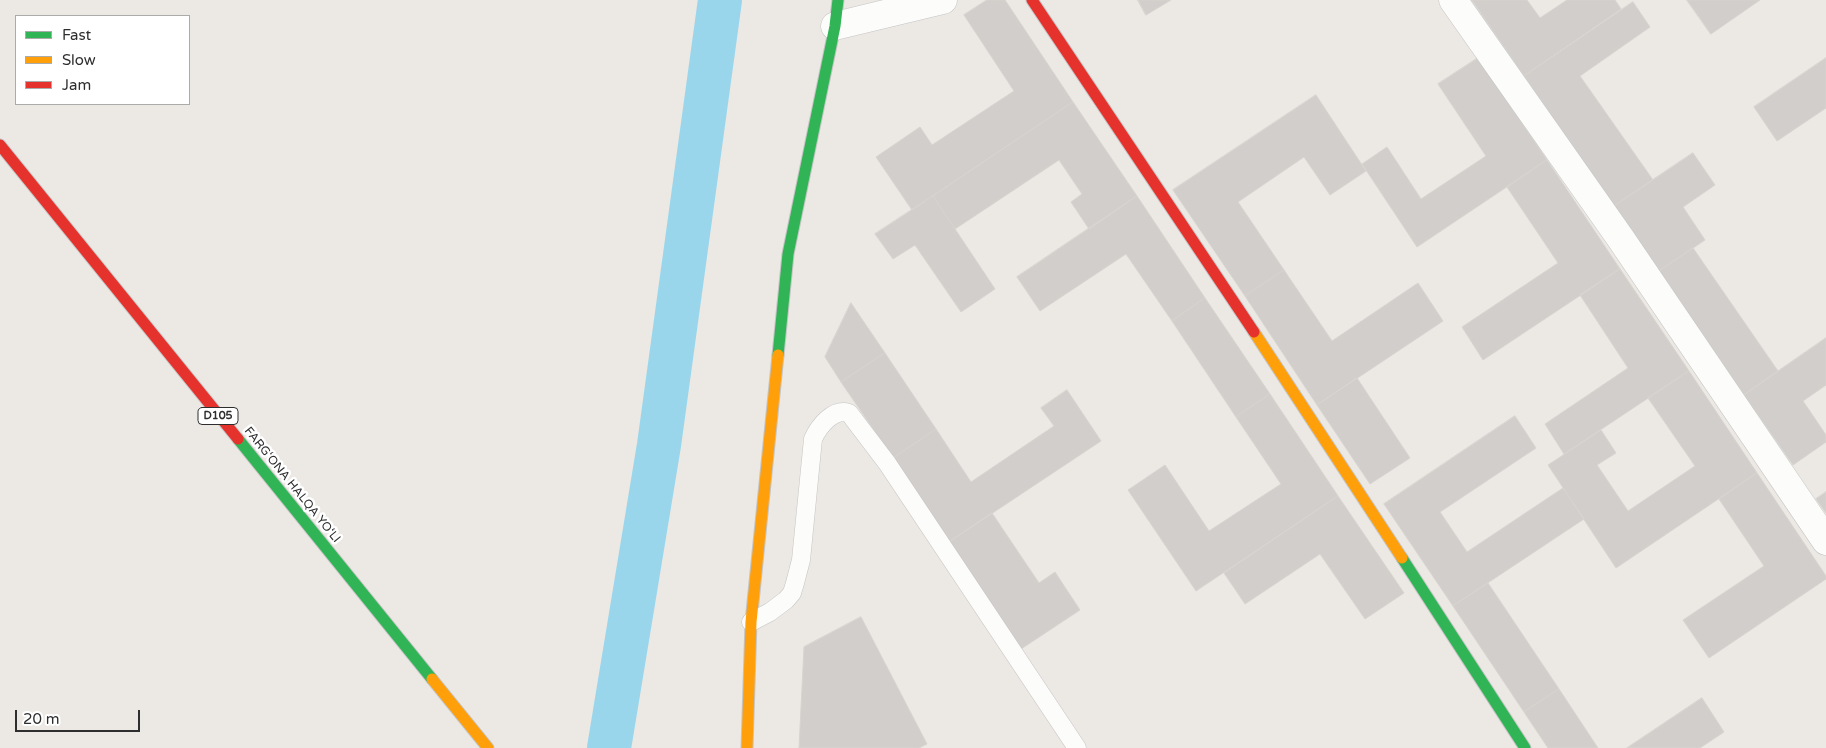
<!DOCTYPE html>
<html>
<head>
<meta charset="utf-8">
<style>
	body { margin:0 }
	#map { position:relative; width:1826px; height:748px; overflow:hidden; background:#ece8e4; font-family:"Varela Round",sans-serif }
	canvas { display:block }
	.legend { position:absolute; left:15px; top:15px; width:175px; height:90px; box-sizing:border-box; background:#fff; border:1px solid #ababab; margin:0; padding:6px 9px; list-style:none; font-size:15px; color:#2e2e2e }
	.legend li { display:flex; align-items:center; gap:10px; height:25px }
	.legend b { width:25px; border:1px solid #ababab }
	.scale { position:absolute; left:15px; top:710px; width:125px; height:22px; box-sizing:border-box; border:2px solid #2e2e2e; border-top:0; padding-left:6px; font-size:15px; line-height:18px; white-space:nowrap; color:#2e2e2e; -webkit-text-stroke:4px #fff; paint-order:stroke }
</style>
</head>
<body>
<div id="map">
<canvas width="1826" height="748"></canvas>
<ul class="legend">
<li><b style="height:6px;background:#30b455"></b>Fast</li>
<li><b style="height:6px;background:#ff9f0a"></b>Slow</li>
<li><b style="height:6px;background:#e5322d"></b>Jam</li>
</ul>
<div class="scale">20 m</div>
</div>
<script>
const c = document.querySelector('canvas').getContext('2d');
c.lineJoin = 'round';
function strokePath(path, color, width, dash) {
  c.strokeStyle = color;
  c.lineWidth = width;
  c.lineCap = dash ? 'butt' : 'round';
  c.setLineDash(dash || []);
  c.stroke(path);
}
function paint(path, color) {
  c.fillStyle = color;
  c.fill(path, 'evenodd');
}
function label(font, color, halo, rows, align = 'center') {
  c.font = font + ' "Varela Round",sans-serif';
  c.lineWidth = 5;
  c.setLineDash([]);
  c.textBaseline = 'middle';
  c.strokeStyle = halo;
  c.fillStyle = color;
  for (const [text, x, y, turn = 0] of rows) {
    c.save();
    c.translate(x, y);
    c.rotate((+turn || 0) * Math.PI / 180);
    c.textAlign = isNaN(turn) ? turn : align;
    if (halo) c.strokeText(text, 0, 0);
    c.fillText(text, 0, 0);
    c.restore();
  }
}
const canal = new Path2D(`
	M 609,748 L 659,445 L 720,0`);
const building = new Path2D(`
	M 987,0 L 1005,0 L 1073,102 L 912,210 L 876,157 L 920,127 L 932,145 L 1014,91 L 964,15 Z
	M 1138,0 L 1171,0 L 1146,15 Z
	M 1472,0 L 1527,0 L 1540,18 L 1567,0 L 1615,0 L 1621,9 L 1524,76 Z
	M 1687,0 L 1760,0 L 1711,34 Z
	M 1633,2 L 1650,27 L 1580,76 L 1653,180 L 1614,206 L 1524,76 Z
	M 1478,58 L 1547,160 L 1417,247 L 1362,164 L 1387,147 L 1421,199 L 1486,156 L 1438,84 Z
	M 1826,58 L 1826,108 L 1777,141 L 1754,107 Z
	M 1316,95 L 1366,171 L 1330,195 L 1304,157 L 1238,202 L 1284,270 L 1245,296 L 1173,190 Z
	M 1073,102 L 1137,196 L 1089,229 L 1071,202 L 1082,194 L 1059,160 L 955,229 L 933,196 Z
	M 1693,153 L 1715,185 L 1683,207 L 1705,240 L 1659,271 L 1614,206 Z
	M 1547,160 L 1620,269 L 1483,360 L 1462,327 L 1558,263 L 1507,187 Z
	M 933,196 L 995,289 L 961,312 L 915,245 L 893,259 L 875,234 Z
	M 1137,196 L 1205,298 L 1172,321 L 1126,254 L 1040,311 L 1017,277 Z
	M 1693,248 L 1778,371 L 1744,395 L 1659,271 Z
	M 1620,269 L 1689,371 L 1564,454 L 1545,424 L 1628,368 L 1580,295 Z
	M 1284,270 L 1332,341 L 1418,283 L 1443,321 L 1317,405 L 1245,296 Z
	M 1205,298 L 1270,394 L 1236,417 L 1172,321 Z
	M 851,303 L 885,353 L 841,382 L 825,357 Z
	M 1826,338 L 1826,385 L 1803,401 L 1826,435 L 1826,442 L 1793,465 L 1744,395 Z
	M 885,353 L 936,429 L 893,458 L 841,382 Z
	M 1689,371 L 1757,473 L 1616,568 L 1548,465 L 1601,430 L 1616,453 L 1597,465 L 1628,511 L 1695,466 L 1648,398 Z
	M 1357,378 L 1410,458 L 1370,484 L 1317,405 Z
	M 1067,390 L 1101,441 L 949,542 L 893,458 L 936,429 L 971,482 L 1054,426 L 1041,408 Z
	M 1270,394 L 1338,496 L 1196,591 L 1128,490 L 1165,465 L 1209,531 L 1281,484 L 1236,417 Z
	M 1515,416 L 1536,448 L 1440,512 L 1467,552 L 1563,488 L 1584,519 L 1453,606 L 1384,504 Z
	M 1757,473 L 1826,576 L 1826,579 L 1709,658 L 1683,620 L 1764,566 L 1719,499 Z
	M 1826,492 L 1826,513 L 1816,499 Z
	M 1338,496 L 1404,593 L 1365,619 L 1320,554 L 1245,604 L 1224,573 Z
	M 992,513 L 1039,583 L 1055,572 L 1080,610 L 1021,649 L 949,542 Z
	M 1488,583 L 1559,689 L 1524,712 L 1453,606 Z
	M 861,617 L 927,744 L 919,748 L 799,748 L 804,647 Z
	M 1559,689 L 1598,748 L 1548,748 L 1524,712 Z
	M 1702,698 L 1724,732 L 1700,748 L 1627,748 Z`);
const lane = new Path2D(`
	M 751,622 L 770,612 L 786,600 L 792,593 L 795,583 L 801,560 L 813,439 C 819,426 833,408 849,413 L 887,463 L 1077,748`);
const street = new Path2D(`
	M 1453,0 L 1621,239 L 1826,541
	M 835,26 L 943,0`);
const fast = new Path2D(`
	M 778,355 L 788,254 L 835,26 L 838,0
	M 238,439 L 432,679
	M 1402,558 L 1525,748`);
const slow = new Path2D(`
	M 1254,332 L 1402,558
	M 432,679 L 488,748
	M 747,748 L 751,622 L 778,355`);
const jam = new Path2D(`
	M 1032,0 L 1254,332
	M 0,145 L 238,439`);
const shields = [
	[218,416,40]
];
const shieldNames = [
	["D105",218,416]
];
const streetNames = [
	["FARG‘ONA HALQA YO‘LI",292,485,51]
];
strokePath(canal, '#99d6ec', 44);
paint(building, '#d1cecb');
strokePath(building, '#d7d4d0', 1);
strokePath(lane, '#c5c4c5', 19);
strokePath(street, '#c5c4c5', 29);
strokePath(fast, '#c5c4c5', 13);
strokePath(slow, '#c5c4c5', 13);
strokePath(jam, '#c5c4c5', 13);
strokePath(lane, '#fcfcfb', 18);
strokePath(street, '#fcfcfb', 28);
strokePath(fast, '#30b455', 11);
strokePath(slow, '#ff9f0a', 11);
strokePath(jam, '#e5322d', 11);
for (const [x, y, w] of shields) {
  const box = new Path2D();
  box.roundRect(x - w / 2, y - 8.5, w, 17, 4);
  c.fillStyle = '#fff';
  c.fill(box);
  strokePath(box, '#2e2e2e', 1);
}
label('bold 11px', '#2e2e2e', null, shieldNames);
label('12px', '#2e2e2e', '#fff', streetNames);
</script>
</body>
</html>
